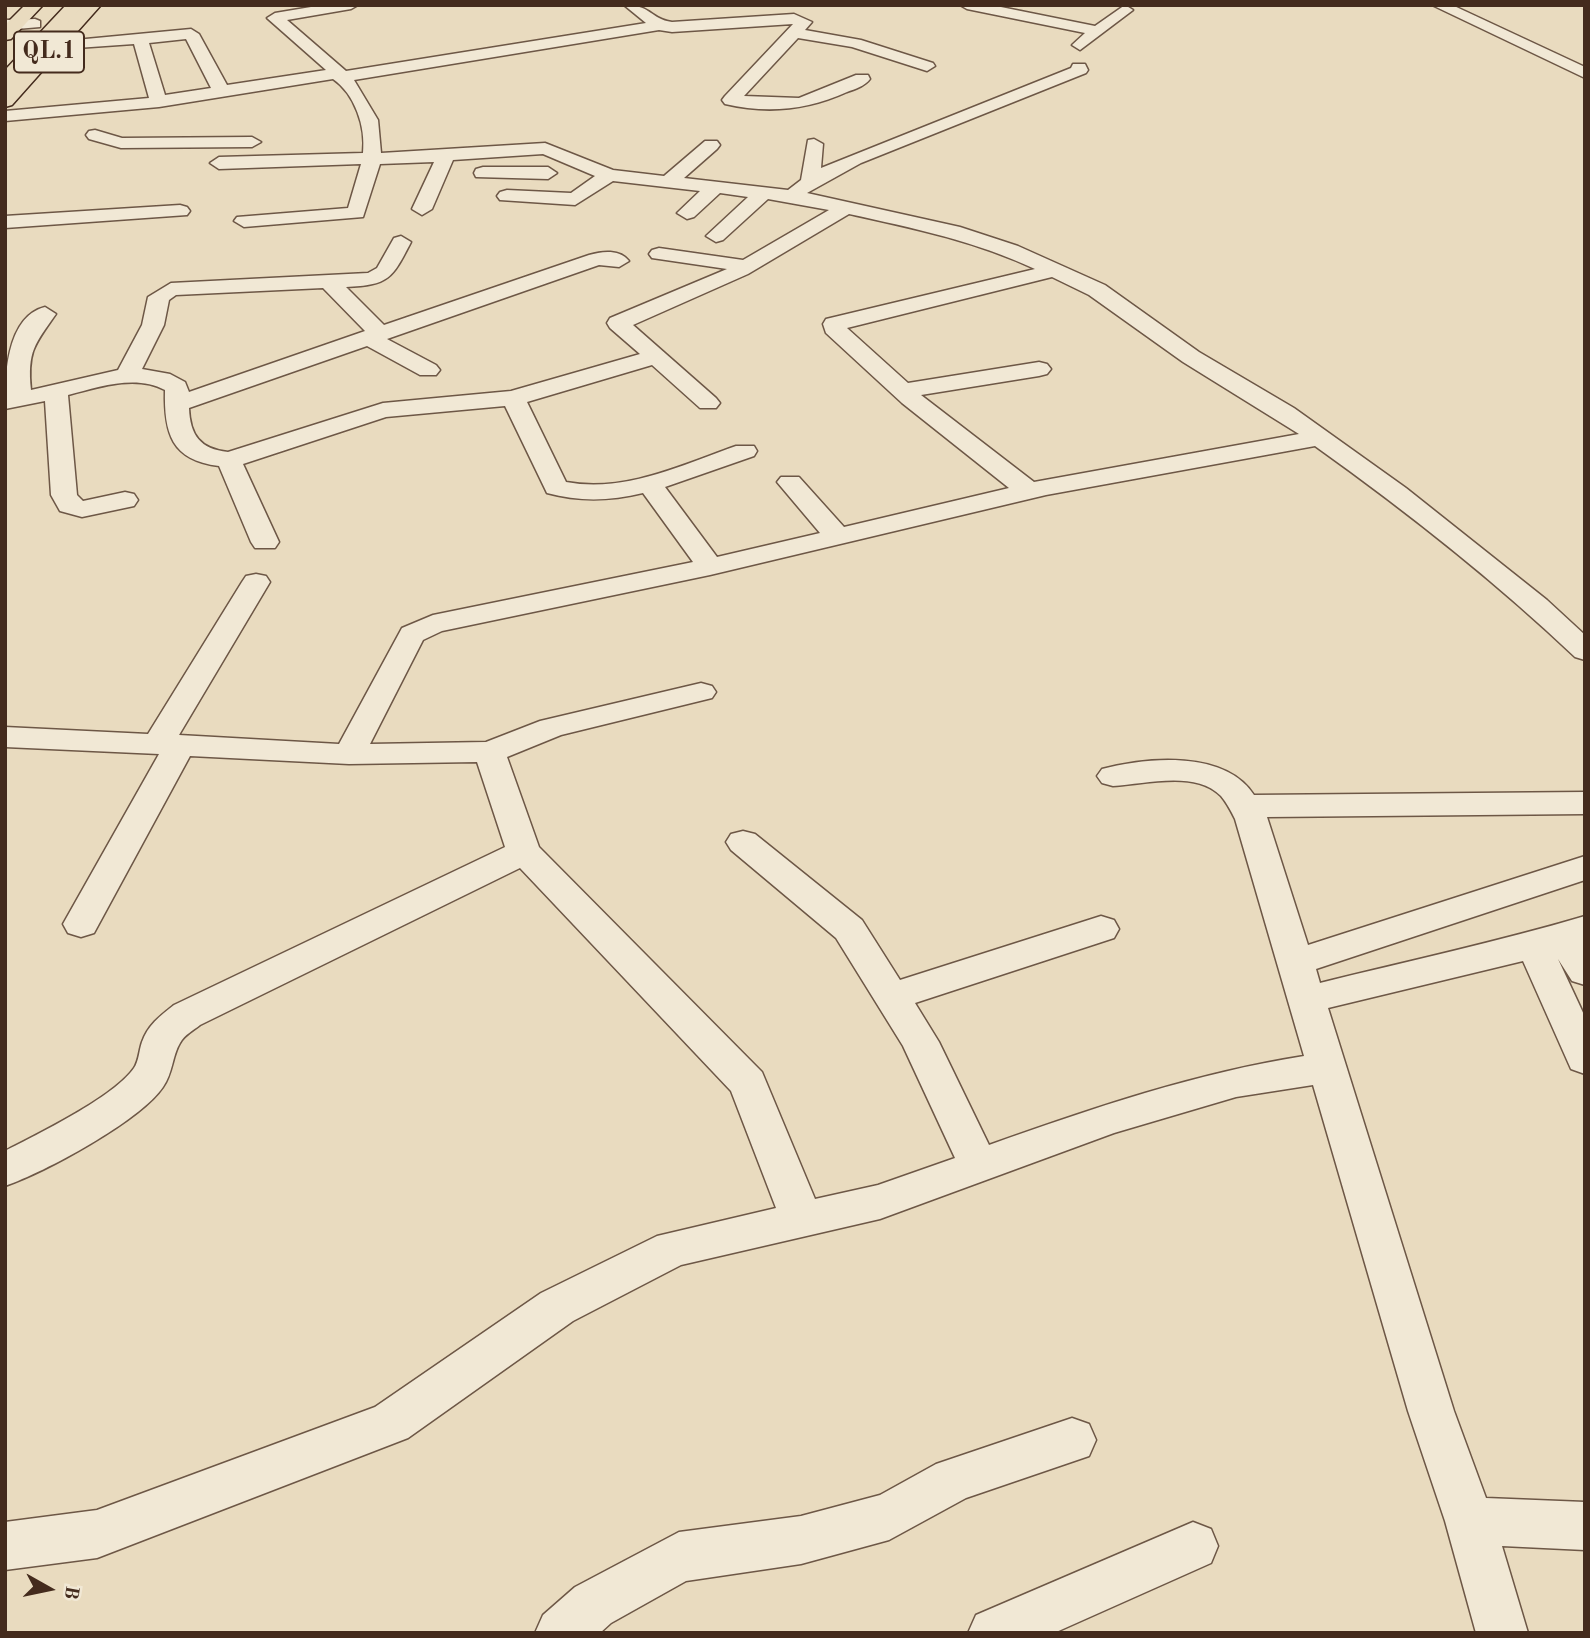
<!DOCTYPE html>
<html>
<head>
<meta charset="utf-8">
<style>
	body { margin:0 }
	#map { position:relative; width:1590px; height:1638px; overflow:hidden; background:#e9dbbf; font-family:"Old Standard TT",serif }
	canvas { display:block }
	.frame { position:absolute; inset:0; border:7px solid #442b1d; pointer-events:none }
	.north { position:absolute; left:14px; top:1554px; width:70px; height:70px; -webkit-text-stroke:5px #f1e8d5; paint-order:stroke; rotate:99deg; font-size:19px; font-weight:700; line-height:28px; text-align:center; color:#442b1d }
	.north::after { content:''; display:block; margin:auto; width:24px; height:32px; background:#442b1d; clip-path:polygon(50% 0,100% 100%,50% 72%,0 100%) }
</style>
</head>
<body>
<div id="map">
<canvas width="1590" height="1638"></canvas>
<div class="frame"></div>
<div class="north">B</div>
</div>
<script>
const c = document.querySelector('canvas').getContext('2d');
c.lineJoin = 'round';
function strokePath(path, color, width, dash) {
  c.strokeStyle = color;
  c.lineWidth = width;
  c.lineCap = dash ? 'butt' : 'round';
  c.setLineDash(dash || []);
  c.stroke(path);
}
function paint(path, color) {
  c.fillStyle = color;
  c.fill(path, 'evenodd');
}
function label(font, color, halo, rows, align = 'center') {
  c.font = font + ' "Old Standard TT",serif';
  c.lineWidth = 5;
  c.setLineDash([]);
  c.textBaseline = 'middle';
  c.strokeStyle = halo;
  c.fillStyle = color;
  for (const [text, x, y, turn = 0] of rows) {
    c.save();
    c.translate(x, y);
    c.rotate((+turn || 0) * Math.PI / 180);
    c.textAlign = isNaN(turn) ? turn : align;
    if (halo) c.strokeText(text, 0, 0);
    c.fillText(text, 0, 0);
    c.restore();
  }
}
const minor = new Path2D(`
	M 323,5 L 358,5 L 351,9 L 287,20 L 346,71 L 646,23 L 624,5 C 652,5 650,19 672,22 L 794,14 L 812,22 L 805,30 L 861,40 L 933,63 L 935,66 L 927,71 L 852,47 L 798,38 L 744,96 L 799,98 L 856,75 L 868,75 L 870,79 C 865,86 855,89 847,92 C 808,110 767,114 725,104 L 722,100 L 725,96 L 793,24 L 672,32 L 659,30 L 354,80 L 378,120 L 381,153 L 545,143 L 613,170 L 664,176 L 705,141 L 717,141 L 720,145 L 717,149 L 684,178 L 788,190 L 801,180 L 808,140 L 814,139 L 823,144 L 821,168 L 1071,68 L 1073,64 L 1085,64 L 1088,70 L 1086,73 L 861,163 L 807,193 L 960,227 L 1018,246 L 1105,285 L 1199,352 L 1294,408 L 1406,488 L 1547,600 L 1585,635 L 1585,660 L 1575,657 C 1494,580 1406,511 1315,446 L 1046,495 L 710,575 L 442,631 L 423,640 L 370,744 L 486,742 L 540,721 L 701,683 L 712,686 L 716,692 L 712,698 L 561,735 L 507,757 L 539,847 L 762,1072 L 815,1199 L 878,1185 L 955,1158 L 903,1046 L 836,938 L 731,850 L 726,842 L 731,834 L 743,831 L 755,834 L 862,920 L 900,980 L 1101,916 L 1114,920 L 1119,929 L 1114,938 L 915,1003 L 939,1042 L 989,1145 C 1093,1108 1196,1073 1304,1056 L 1235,819 C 1231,811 1227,803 1221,796 C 1196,770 1145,784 1113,786 L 1102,783 L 1097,776 L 1102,769 C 1148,757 1225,750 1254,795 L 1585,792 L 1585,814 L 1267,817 L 1308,945 L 1585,856 L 1585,880 L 1316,969 L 1320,983 C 1408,961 1498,942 1585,916 L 1585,985 L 1572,981 L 1558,959 L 1585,1017 L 1585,1074 L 1571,1069 L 1523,961 L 1328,1008 L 1454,1411 L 1486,1498 L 1585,1502 L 1585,1550 L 1502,1546 L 1528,1633 L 1476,1633 L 1445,1521 L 1408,1411 L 1313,1085 L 1236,1097 L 1114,1133 L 880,1219 L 681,1265 L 573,1321 L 408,1438 L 97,1558 L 5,1570 L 5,1522 L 97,1510 L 375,1407 L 541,1293 L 657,1236 L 776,1208 L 731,1091 L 520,868 L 200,1025 C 194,1030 184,1035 180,1043 C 172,1056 173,1073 163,1087 C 140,1121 45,1172 5,1186 L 5,1151 C 38,1134 114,1097 134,1068 C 139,1061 139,1050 142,1042 C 148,1025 160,1016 174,1005 L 505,847 L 477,762 L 349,764 L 190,756 L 94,933 L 81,937 L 68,933 L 63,924 L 159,754 L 5,747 L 5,727 L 148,734 L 242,582 L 246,576 L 256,574 L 266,576 L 270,582 L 179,735 L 339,744 L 402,628 L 433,615 L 693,562 L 643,493 C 610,501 580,502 547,493 L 505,406 L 386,417 L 243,464 L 279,542 L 275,548 L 255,548 L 251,542 L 219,466 C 171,460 164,433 165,390 C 136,374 98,387 68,395 L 77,495 L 83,501 L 125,492 L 134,494 L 138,500 L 134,506 L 82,517 L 60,511 L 51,495 L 45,401 L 5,409 C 5,381 5,317 45,307 L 56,314 C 35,344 27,351 31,390 L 118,370 L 142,325 L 148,297 L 171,283 L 368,273 L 377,268 L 394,238 L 401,236 L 411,242 C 392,279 389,285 346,287 L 384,325 L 589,255 C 602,251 620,249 629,261 L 619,267 L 599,265 L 387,339 L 436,365 L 440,370 L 436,375 L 420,375 L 367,346 L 189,408 C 190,435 200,449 228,452 L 383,403 L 511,391 L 640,354 L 610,328 L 607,323 L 610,318 L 727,269 L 652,258 L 649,254 L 652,250 L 659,248 L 743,260 L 829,210 L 768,199 L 723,240 L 716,242 L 706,236 L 748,197 L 720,193 L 694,217 L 687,219 L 677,213 L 700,191 L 613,181 L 575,205 L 500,200 L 497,196 L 500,192 L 507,190 L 571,193 L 595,176 L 543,154 L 453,160 L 432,209 L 422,215 L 412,209 L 434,162 L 380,164 L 363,217 L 244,227 L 234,221 L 237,217 L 348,208 L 361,164 L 219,169 L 210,163 L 219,157 L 363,153 C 366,127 355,94 333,79 L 159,107 L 5,121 L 5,111 L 149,98 L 134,44 L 48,50 L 48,44 L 54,42 L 191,29 L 199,34 L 227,85 L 326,70 L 267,18 L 275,13 ZM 186,39 L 211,88 L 165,95 L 149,43 ZM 849,214 C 913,228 975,241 1035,269 L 826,319 L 823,324 L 826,333 L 902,403 L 1009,488 L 844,527 L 799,477 L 781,477 L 777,482 L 820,533 L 717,557 L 665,487 L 754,456 L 757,451 L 754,446 L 736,446 C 682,465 625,493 566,482 L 527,402 L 652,365 L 700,408 L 716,408 L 720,403 L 716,398 L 633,325 L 748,274 ZM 1052,277 L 1089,295 L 1183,362 L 1299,434 L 1034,482 L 921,395 L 1039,376 L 1047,374 L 1051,369 L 1047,364 L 1039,362 L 908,383 L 847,328 ZM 323,288 L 365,331 L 189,392 L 185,382 L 170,374 L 142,369 L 164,325 L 169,300 L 176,295 Z
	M 960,5 L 991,5 L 1095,26 L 1125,5 L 1133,10 L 1080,50 L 1072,45 L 1085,33 L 967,9 Z
	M 1432,5 L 1452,5 L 1585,67 L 1585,78 Z
	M 35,19 L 40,21 L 40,27 L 5,30 L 5,20 Z
	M 95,130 L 122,138 L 252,137 L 261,142 L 252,147 L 121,148 L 89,139 L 86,135 L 89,131 Z
	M 483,167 L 548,167 L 557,173 L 548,179 L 476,177 L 474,173 L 476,169 Z
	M 180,205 L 187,207 L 190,211 L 187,215 L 5,228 L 5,216 Z
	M 1072,1418 L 1089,1424 L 1096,1440 L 1089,1456 L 966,1498 L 889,1540 L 801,1564 L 686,1581 L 611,1623 L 600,1633 L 535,1633 L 543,1615 L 575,1587 L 679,1532 L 801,1516 L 880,1495 L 936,1464 Z
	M 1193,1522 L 1211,1529 L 1218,1546 L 1211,1563 L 1054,1633 L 968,1633 L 976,1615 Z`);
const primary = new Path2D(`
	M 25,5 L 43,5 L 11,39 L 5,40 L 5,25 Z
	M 83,5 L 101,5 L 12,105 L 5,107 L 5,89 Z`);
const trunk = new Path2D(`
	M 66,5 L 84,5 L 12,86 L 5,88 L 5,70 Z`);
const shields = [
	[49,52,70]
];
const shieldNames = [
	["QL.1",49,52]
];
strokePath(minor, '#6d5746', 3);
strokePath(primary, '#442b1d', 3);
strokePath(trunk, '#442b1d', 3);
paint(minor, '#f1e8d5');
paint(primary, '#e9dbbf');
paint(trunk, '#e9dbbf');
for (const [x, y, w] of shields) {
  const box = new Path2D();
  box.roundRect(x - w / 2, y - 20.5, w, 41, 5);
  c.fillStyle = '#f1e8d5';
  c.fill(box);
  strokePath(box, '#442b1d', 2);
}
label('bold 24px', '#442b1d', null, shieldNames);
</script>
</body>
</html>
